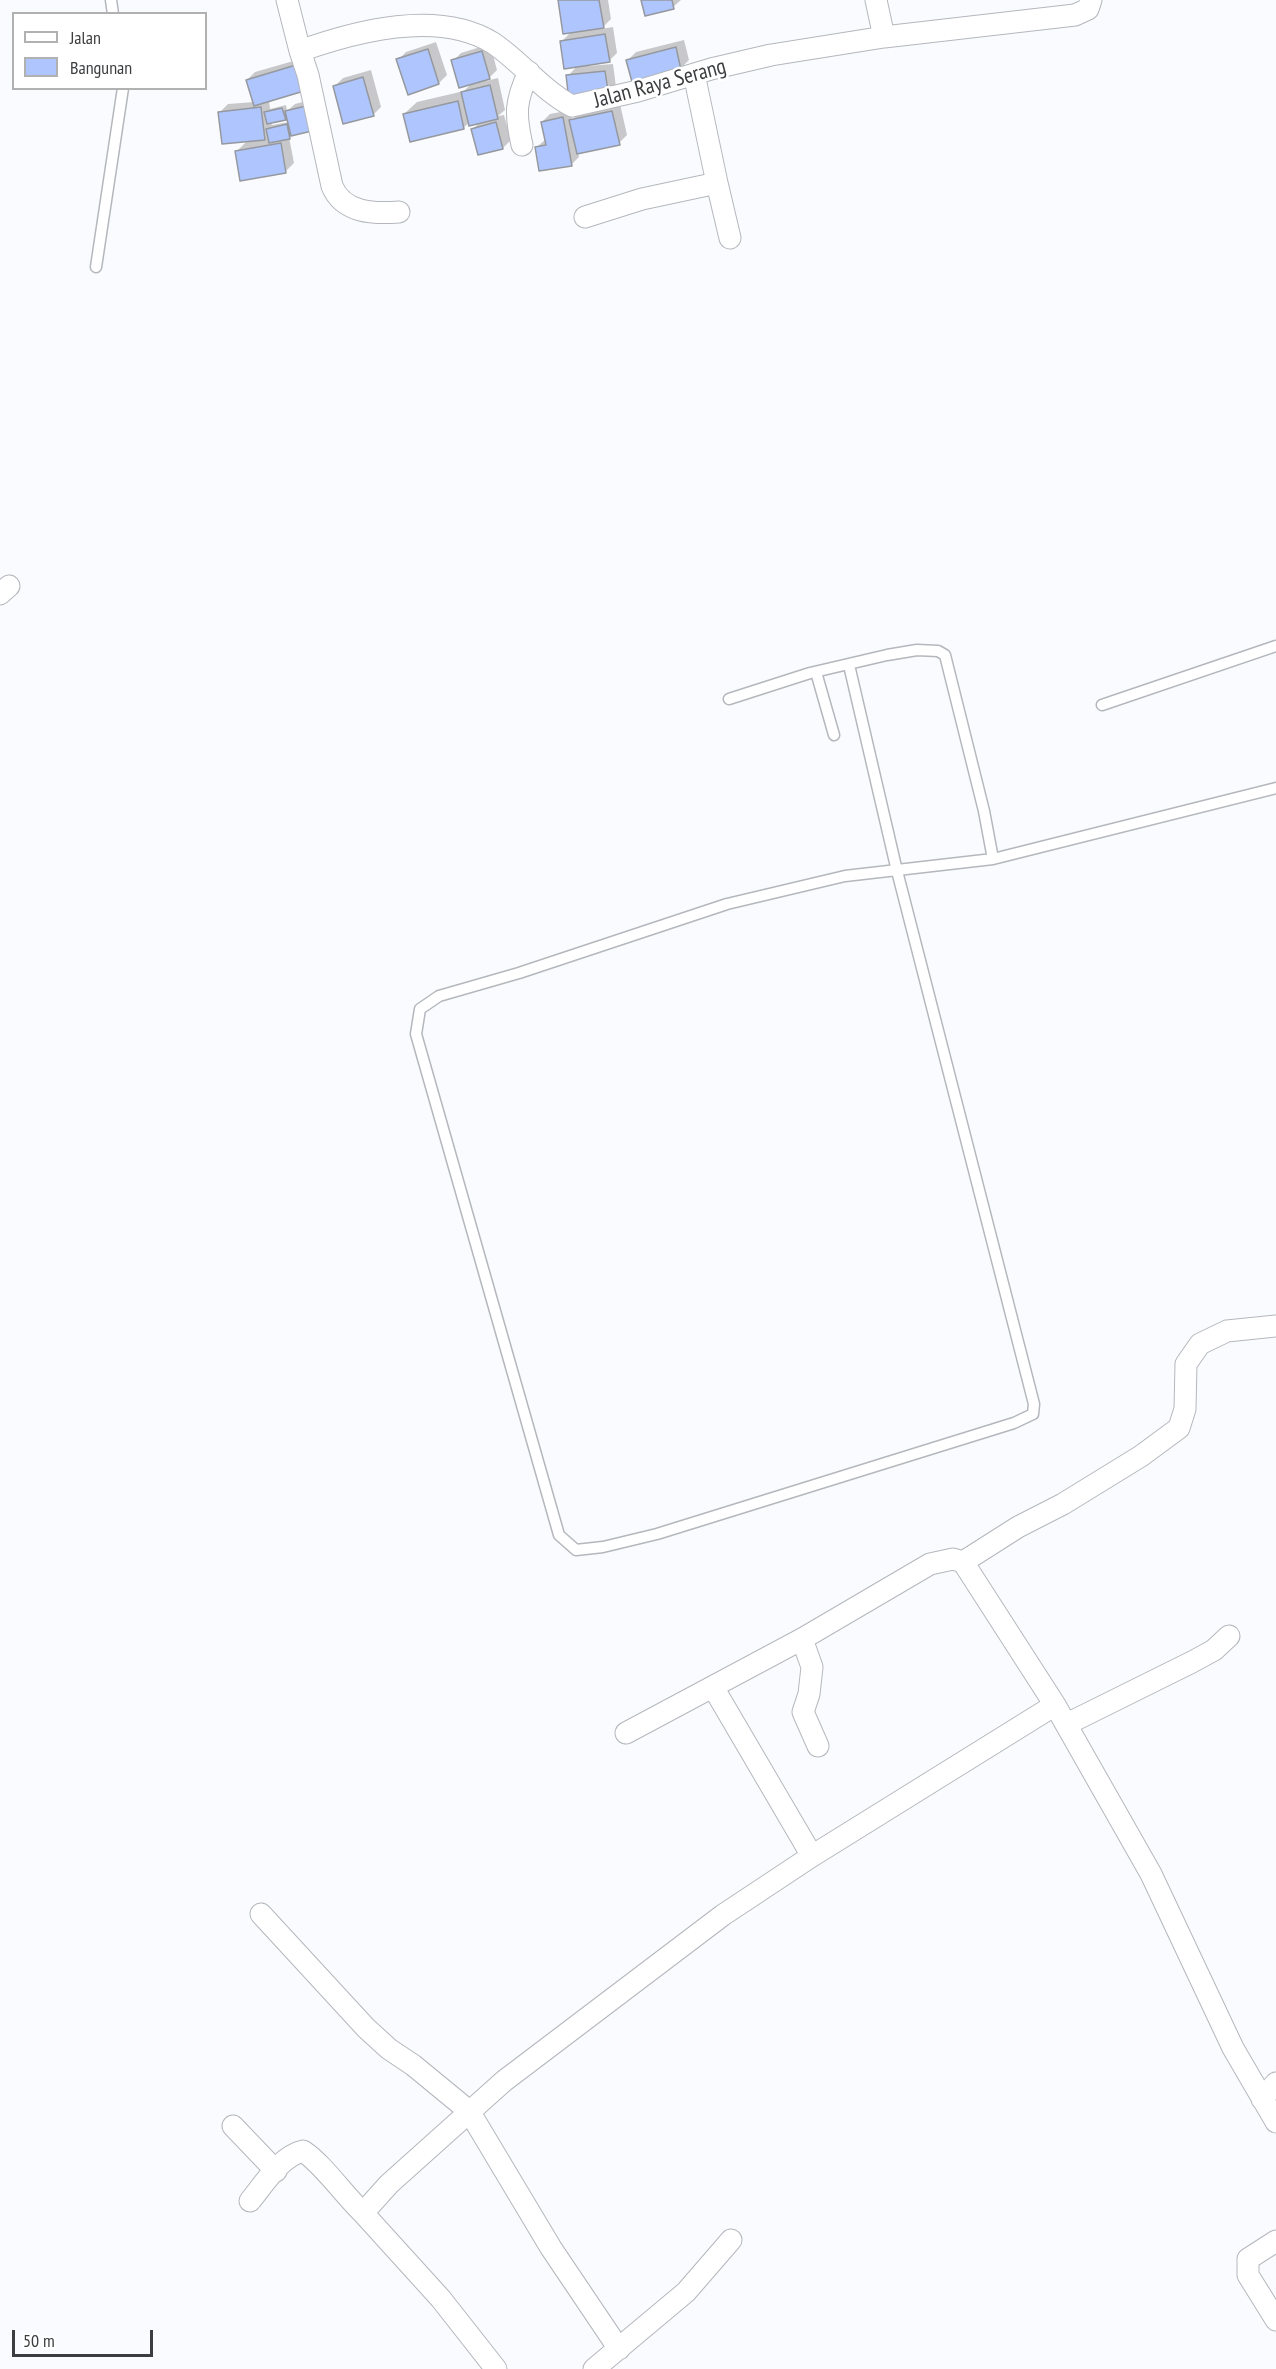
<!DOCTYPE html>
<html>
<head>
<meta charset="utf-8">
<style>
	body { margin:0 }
	#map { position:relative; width:1276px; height:2369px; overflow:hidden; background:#fafbfe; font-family:"PT Sans Narrow",sans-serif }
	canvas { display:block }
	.legend { position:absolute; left:12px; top:12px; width:195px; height:78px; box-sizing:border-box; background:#fff; border:2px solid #b1b1b2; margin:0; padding:8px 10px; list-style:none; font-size:18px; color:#3b3d3f }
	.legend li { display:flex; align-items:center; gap:12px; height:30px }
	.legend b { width:30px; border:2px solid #b1b1b2 }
	.scale { position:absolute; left:12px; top:2330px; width:141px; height:27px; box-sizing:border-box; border:3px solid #3b3d3f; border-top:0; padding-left:8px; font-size:18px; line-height:21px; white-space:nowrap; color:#3b3d3f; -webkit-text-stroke:4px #fff; paint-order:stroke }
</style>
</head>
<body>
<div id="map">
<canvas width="1276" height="2369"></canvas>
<ul class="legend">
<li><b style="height:8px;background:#fff"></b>Jalan</li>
<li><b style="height:16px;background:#aec6fd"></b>Bangunan</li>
</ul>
<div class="scale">50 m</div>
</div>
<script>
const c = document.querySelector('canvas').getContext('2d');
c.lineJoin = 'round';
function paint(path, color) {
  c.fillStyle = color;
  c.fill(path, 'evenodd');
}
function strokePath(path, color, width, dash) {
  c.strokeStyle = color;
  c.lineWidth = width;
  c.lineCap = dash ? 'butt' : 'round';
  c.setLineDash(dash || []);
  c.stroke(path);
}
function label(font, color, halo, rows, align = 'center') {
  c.font = font + ' "PT Sans Narrow",sans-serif';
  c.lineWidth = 5;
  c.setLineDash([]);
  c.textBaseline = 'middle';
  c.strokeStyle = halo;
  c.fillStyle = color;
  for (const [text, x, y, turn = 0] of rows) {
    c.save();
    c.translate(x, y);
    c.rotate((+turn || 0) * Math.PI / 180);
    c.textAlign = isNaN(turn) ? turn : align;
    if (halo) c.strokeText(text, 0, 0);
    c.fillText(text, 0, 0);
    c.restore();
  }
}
const shadow = new Path2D(`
	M 559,0 L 608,0 L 611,19 L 601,29 L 613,27 L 617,53 L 609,61 L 587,64 L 587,66 L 613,64 L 616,87 L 608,95 L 568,76 L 578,65 L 562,41 L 572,31 Z
	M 643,0 L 681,0 L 673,7 Z
	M 684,40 L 689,60 L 681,68 L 628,60 L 636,52 Z
	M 436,42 L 447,75 L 439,83 L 398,60 L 406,52 Z
	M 490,44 L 497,70 L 486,81 L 498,78 L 505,110 L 498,116 L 504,115 L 511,140 L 503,148 L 473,129 L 480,122 L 470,122 L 463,128 L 404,114 L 417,102 L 464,91 L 473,82 L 453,61 L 461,53 Z
	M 304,58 L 269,100 L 270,109 L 286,105 L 287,111 L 295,104 L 318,98 L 289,137 L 294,163 L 286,171 L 236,152 L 247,141 L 220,112 L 228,104 L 254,102 L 247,80 L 255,72 ZM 288,115 L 289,122 L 272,125 L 271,122 L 285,118 Z
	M 371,70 L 381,107 L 373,115 L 335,86 L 343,78 Z
	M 620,104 L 627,135 L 619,143 L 578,152 L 579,157 L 571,165 L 537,147 L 546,139 L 542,122 L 550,114 L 571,110 L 572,120 L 579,113 Z`);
const building = new Path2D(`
	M 558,0 L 599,0 L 604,28 L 563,34 Z
	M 641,0 L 672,0 L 674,9 L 645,16 Z
	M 605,34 L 610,62 L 564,69 L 560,41 Z
	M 676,47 L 681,70 L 632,82 L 626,60 Z
	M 428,49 L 439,84 L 408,95 L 396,59 Z
	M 482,51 L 490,79 L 459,88 L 451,60 Z
	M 296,65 L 304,91 L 254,106 L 246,80 Z
	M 605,71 L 609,97 L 569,101 L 566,75 Z
	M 363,77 L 374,116 L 343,124 L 333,86 Z
	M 490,85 L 498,119 L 469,126 L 461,92 Z
	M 458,101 L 464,129 L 410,142 L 403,114 Z
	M 310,105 L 316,130 L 291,136 L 285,111 Z
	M 261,107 L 265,140 L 222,144 L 218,112 Z
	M 282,108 L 286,120 L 267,124 L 264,112 Z
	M 612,111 L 620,145 L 577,154 L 569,120 Z
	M 563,117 L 572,166 L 539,171 L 535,147 L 546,145 L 541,122 Z
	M 496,122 L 503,149 L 478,155 L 471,129 Z
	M 287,124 L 290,139 L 269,143 L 266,129 Z
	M 281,143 L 286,173 L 240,181 L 235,151 Z`);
const service = new Path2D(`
	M 111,0 L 113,14
	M 96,267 L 123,88
	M 849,665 L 897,871 L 1034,1404 L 1033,1414 L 1014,1423 L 657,1534 L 603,1547 L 576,1550 L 559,1535 L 416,1034 L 420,1009 L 439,996 L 519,973 L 727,904 L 845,876 L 993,859 L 1276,788
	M 816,672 L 834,735
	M 729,699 L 810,673 L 887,655 L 917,650 L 938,651 L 945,655 L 984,811 L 993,859
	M 1102,705 L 1276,646`);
const minor = new Path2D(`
	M 287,0 L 300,51 C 356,31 438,9 493,43 C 521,62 542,90 572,106 L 638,91 L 711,69 L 771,55 L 884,37 L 1075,15 L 1088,9 L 1091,0
	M 876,0 L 884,37
	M 300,51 L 308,75 L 332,186 C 343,213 373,214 399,212
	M 522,145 C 515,114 515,101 529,72
	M 717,183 L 730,238
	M 585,217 L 642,199 L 717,183 L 694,74
	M 0,594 L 9,586
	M 802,1639 L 812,1667 L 809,1694 L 803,1712 L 818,1746
	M 713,1687 L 812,1856
	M 1055,1705 L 963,1562 L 1018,1527 L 1063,1504 L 1141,1456 L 1179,1428 L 1185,1409 L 1186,1364 L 1200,1344 L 1227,1331 L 1276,1326
	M 1067,1724 L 1192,1662 L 1214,1650 L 1229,1636
	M 626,1733 L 802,1639 L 930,1564 L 953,1559 L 963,1562
	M 261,1914 L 366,2028 L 389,2049 L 413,2065 L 469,2111 L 551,2248 L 619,2349
	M 1262,2099 L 1276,2083
	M 233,2126 L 276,2171
	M 250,2201 C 264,2184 281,2156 303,2151 C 323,2164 344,2195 363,2213
	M 1276,2241 L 1248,2259 L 1248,2275 L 1276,2320
	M 496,2369 L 441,2299 L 363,2213 L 389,2184 L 504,2081 L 723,1915 L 812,1856 L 1055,1705 L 1151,1874 L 1233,2048 L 1276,2122
	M 594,2369 L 686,2292 L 731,2240`);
const streetNames = [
	["Jalan Raya Serang",660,84,-15]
];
paint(shadow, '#0003');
paint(building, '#aec6fd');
strokePath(building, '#95989e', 1.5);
strokePath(service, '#b4b7bd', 13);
strokePath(minor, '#b4b7bd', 23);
strokePath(service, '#fff', 10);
strokePath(minor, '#fff', 21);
label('22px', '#3b3d3f', '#fff', streetNames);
</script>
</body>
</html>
